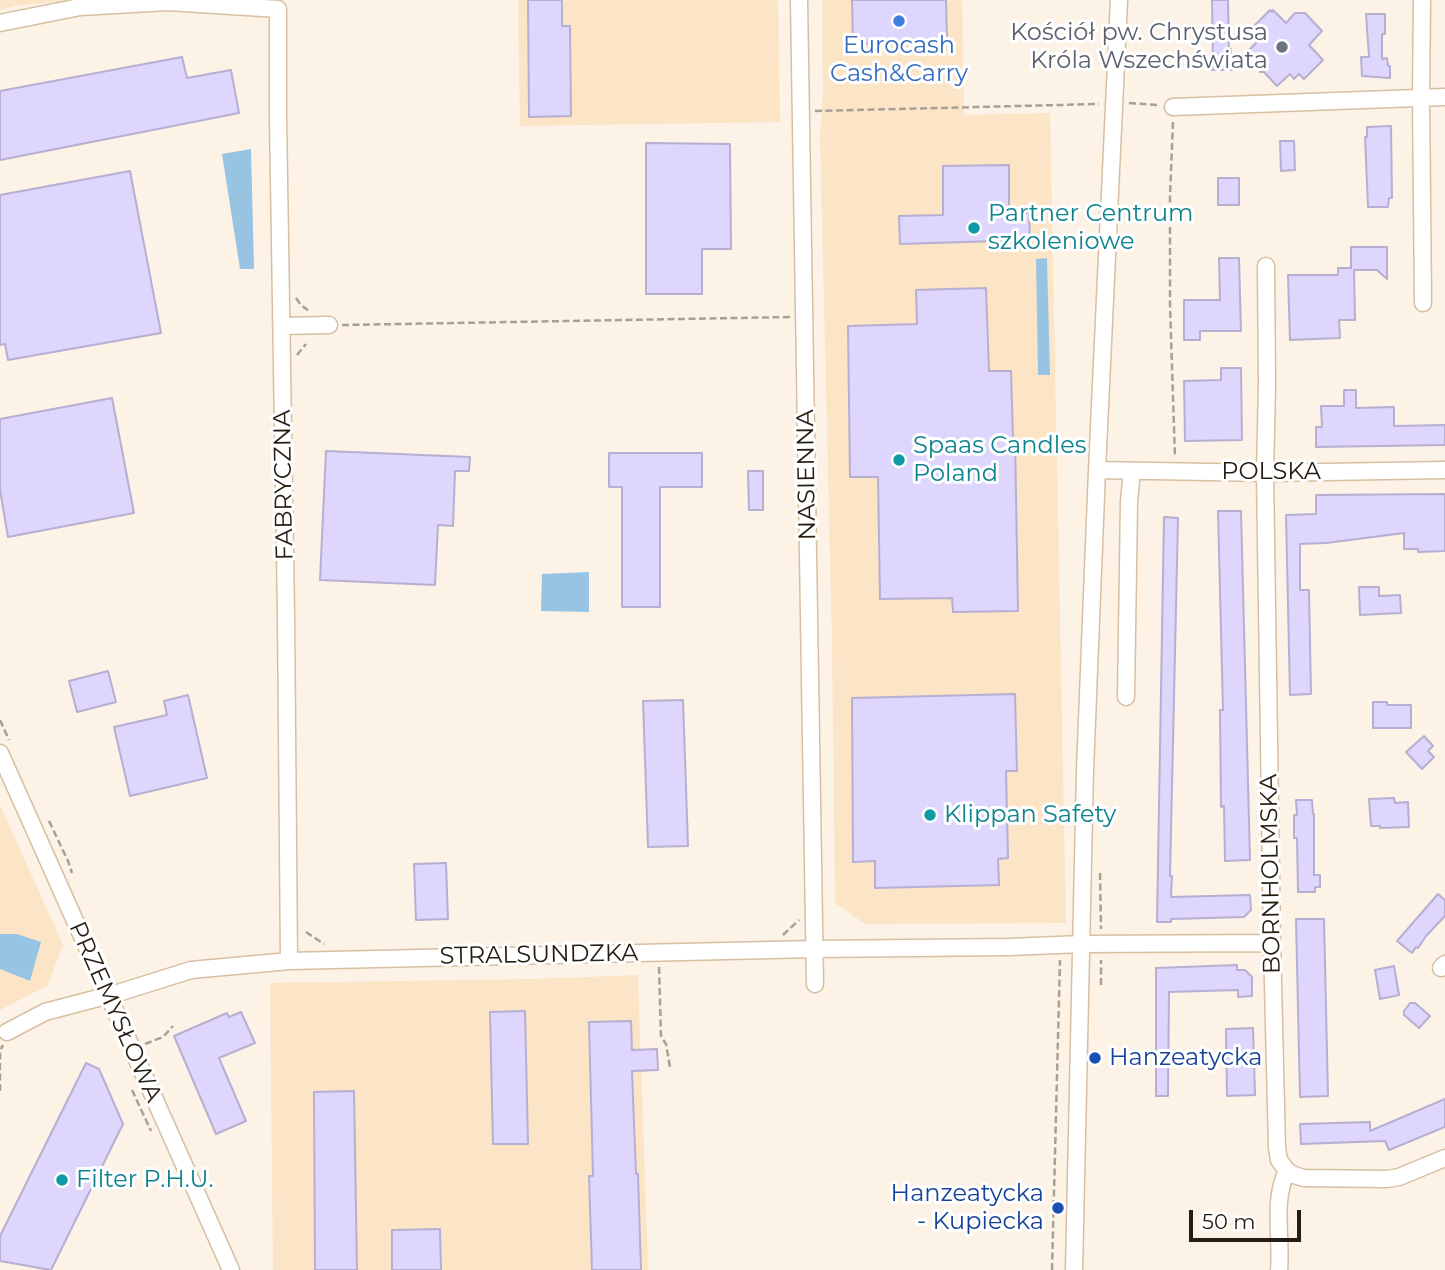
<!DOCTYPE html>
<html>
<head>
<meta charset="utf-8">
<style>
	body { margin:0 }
	#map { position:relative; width:1445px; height:1270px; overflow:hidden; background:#fcf2e6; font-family:Montserrat,sans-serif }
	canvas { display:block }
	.scale { position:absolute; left:1189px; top:1210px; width:112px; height:32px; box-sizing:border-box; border:4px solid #261d12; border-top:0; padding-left:9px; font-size:21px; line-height:24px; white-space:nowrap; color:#261d12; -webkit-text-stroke:5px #fff; paint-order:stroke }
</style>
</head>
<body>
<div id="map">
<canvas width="1445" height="1270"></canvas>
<div class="scale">50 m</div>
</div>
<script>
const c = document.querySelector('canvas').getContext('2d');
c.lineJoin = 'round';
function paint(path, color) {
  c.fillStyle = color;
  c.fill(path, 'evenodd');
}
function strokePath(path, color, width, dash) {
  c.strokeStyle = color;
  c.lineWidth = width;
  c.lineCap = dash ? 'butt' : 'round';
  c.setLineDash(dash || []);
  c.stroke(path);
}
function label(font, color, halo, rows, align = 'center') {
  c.font = font + ' Montserrat,sans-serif';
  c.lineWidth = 6;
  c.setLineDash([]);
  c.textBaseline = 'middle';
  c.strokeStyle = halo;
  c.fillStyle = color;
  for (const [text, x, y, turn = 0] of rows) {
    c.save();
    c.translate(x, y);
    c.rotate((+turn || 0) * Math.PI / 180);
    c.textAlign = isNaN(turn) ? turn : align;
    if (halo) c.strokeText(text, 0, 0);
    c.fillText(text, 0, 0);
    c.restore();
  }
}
const built = new Path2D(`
	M 0,0 L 73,0 L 15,6 L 0,10 Z
	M 518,0 L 778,0 L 780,122 L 520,126 Z
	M 822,0 L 962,0 L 964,115 L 1050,113 L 1066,923 L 865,924 L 835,903 L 832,640 L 820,134 L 823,94 Z
	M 0,805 L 63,945 L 47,986 L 0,1010 Z
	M 638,975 L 648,1270 L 273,1270 L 270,983 L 533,979 Z`);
const water = new Path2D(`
	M 251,149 L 254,269 L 240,269 L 222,154 Z
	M 1047,258 L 1050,375 L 1038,375 L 1036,259 Z
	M 589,572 L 589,612 L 541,611 L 542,574 Z
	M 17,934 L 41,942 L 30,981 L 0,969 L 0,934 Z`);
const building = new Path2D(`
	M 528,0 L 562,0 L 562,26 L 570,26 L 571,116 L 529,117 Z
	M 852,0 L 946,0 L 947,41 L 853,44 Z
	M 1212,0 L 1228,0 L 1229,52 L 1231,49 L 1232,70 L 1211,70 L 1213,67 Z
	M 1270,10 L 1272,12 L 1273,10 L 1286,23 L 1295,13 L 1305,13 L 1322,31 L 1309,45 L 1323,60 L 1304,79 L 1299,74 L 1294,79 L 1290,74 L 1277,86 L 1264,72 L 1260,72 L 1259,63 L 1248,51 L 1257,42 L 1248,32 Z
	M 1366,14 L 1385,14 L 1385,34 L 1382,34 L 1382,59 L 1387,58 L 1388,66 L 1390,66 L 1390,78 L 1362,76 L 1361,57 L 1369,57 Z
	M 182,57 L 187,78 L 231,70 L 239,113 L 0,160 L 0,91 Z
	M 1391,126 L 1392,198 L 1389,198 L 1388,207 L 1368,207 L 1365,137 L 1367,137 L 1367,127 Z
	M 1280,141 L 1294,141 L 1295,170 L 1281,171 Z
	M 646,143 L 730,144 L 731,249 L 702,249 L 702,294 L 646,294 Z
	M 1009,165 L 1009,213 L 1029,213 L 1030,240 L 900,244 L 899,216 L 943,215 L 943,166 Z
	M 130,171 L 161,333 L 8,360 L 5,344 L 0,345 L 0,195 Z
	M 1218,178 L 1239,178 L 1239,205 L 1218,205 Z
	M 1351,247 L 1387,247 L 1387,279 L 1377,270 L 1354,270 L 1355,320 L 1339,320 L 1340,338 L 1290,340 L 1288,275 L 1338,275 L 1338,268 L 1351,268 Z
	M 1219,258 L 1239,258 L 1241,331 L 1200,331 L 1200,340 L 1184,340 L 1184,300 L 1220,300 Z
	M 986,288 L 989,371 L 1011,371 L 1013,438 L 1015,438 L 1018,611 L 953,612 L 952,598 L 880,599 L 878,477 L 850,477 L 848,326 L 917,324 L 916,290 Z
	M 1221,368 L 1241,368 L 1242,440 L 1185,441 L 1184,381 L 1221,380 Z
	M 1344,390 L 1356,390 L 1356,408 L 1394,407 L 1394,426 L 1445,425 L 1445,445 L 1316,447 L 1316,427 L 1322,427 L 1321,406 L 1344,406 Z
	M 112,398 L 134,513 L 8,537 L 0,490 L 0,419 Z
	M 326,451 L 470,457 L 469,471 L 455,471 L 453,526 L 438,525 L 435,585 L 320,580 Z
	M 609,453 L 702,453 L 702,487 L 660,487 L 660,607 L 622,607 L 622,487 L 609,487 Z
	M 748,471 L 763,471 L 763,510 L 749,510 Z
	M 1445,494 L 1445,551 L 1418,552 L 1418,549 L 1404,549 L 1404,533 L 1326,543 L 1300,544 L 1300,590 L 1309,590 L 1311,694 L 1290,695 L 1286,515 L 1316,514 L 1316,495 Z
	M 1218,511 L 1241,511 L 1250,860 L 1225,861 L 1224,806 L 1221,807 L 1220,710 L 1223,710 Z
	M 1164,517 L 1178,518 L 1170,876 L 1172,876 L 1171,897 L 1250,895 L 1251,910 L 1244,917 L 1171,919 L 1171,922 L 1157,922 Z
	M 1359,587 L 1379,587 L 1379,596 L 1400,595 L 1401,613 L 1360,615 Z
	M 108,671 L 116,702 L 77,712 L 69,681 Z
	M 1015,694 L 1017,771 L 1006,771 L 1008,858 L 998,859 L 999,885 L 875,888 L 875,861 L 853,862 L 852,698 Z
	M 188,695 L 207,778 L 130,796 L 114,727 L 167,715 L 164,701 Z
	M 683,700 L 688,846 L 648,847 L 643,701 Z
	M 1373,702 L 1387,702 L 1387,705 L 1411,705 L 1411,728 L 1373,728 Z
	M 1424,736 L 1433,746 L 1428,751 L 1434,757 L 1422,769 L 1406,752 Z
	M 1394,798 L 1395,803 L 1408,802 L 1409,827 L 1380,828 L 1380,826 L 1371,826 L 1369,799 Z
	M 1296,800 L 1312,800 L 1313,814 L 1314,814 L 1314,875 L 1320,875 L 1320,887 L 1315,887 L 1315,892 L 1298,892 L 1297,838 L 1294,838 L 1294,815 L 1297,815 Z
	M 446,863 L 448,919 L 416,920 L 414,864 Z
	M 1438,894 L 1445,900 L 1445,916 L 1426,936 L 1418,948 L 1416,947 L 1412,953 L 1397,941 Z
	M 1296,919 L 1324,919 L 1328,1096 L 1300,1097 Z
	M 1237,965 L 1237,970 L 1245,970 L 1252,977 L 1252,996 L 1238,997 L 1238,990 L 1169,992 L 1168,1096 L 1156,1096 L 1156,968 Z
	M 1394,966 L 1399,995 L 1380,999 L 1375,970 Z
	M 1410,1003 L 1415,1003 L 1430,1016 L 1419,1028 L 1404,1015 L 1404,1011 Z
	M 525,1011 L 528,1144 L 493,1144 L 490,1012 Z
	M 241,1012 L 255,1043 L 219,1058 L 246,1121 L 216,1134 L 174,1036 L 227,1013 L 229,1017 Z
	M 631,1021 L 632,1050 L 657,1049 L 658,1070 L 632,1071 L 636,1174 L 638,1174 L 641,1270 L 592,1270 L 589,1176 L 593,1176 L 589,1022 Z
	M 1253,1028 L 1255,1095 L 1227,1096 L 1226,1029 Z
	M 86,1063 L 99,1069 L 123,1124 L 51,1270 L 0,1261 L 0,1236 Z
	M 354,1091 L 357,1270 L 315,1270 L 314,1092 Z
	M 1445,1099 L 1445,1127 L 1389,1150 L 1385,1141 L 1301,1144 L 1300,1124 L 1370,1122 L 1370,1131 Z
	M 440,1229 L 441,1270 L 392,1270 L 392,1230 Z`);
const path = new Path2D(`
	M 1129,103 L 1157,105
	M 815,111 L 1099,104
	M 1173,122 L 1170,196 L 1170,305 L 1175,458
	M 296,298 L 301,305 L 309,311
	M 342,325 L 791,317
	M 297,355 L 306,344
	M 0,720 L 9,740
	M 49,821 L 68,861 L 72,873
	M 1100,873 L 1101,929
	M 306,932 L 324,944
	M 783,935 L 799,920
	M 659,967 L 661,1036 L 666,1044 L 670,1067
	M 1101,985 L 1101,960
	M 145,1044 L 163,1037 L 173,1026
	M 132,1090 L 151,1131
	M 0,1091 L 0,1051 L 3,1045
	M 1052,1270 L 1060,960`);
const minor = new Path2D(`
	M 799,0 L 815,984
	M 1422,0 L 1421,98 L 1423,303
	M 0,23 L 80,7 L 168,2 L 278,9 L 278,117 L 286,615 L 289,961
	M 1173,107 L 1445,97
	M 1266,266 L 1267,384 L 1265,473 L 1272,943 L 1277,1148 L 1279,1160 L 1287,1171 C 1272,1201 1282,1238 1279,1270
	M 282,326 L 329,325
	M 1097,470 L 1265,473 L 1445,470
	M 1126,697 L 1129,501 L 1132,471
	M 0,753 L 231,1270
	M 1441,968 L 1445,964
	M 7,1032 L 45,1012 L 121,992 L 191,970 L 289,961 L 814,949 L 1009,947 L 1082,944 L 1272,943
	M 1287,1171 L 1294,1175 L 1304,1178 L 1387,1179 L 1399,1177 L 1445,1158
	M 1074,1270 L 1085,770 L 1097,470 L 1119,0`);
const markers = [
	[899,21,7,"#3f7fe0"],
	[1282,47,7,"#6b7280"],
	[974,228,7,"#0f9aa8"],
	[899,460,7,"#0f9aa8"],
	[930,815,7,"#0f9aa8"],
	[1095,1058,7,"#1a4fb4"],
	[62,1180,7,"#0f9aa8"],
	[1058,1208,7,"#1a4fb4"]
];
const worshipNames = [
	["Kościół pw. Chrystusa",1268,33],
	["Króla Wszechświata",1268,61]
];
const shopNames = [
	["Eurocash",899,46],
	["Cash&Carry",899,74]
];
const cultureNames = [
	["Partner Centrum",988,214],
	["szkoleniowe",988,242],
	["Spaas Candles",913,446],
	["Poland",913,474],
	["Klippan Safety",944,815],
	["Filter P.H.U.",76,1180]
];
const streetNames = [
	["POLSKA",1271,472],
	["NASIENNA",807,475,-91],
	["FABRYCZNA",284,485,-91],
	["BORNHOLMSKA",1271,874,-91],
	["STRALSUNDZKA",539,955,-1],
	["PRZEMYSŁOWA",115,1012,66]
];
const transitNames = [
	["Hanzeatycka",1109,1058],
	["Hanzeatycka",1044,1194,"right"],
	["- Kupiecka",1044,1222,"right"]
];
paint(built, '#fce4c7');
paint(water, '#98c4e4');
paint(building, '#ded6fc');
strokePath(building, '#b6afd1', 2);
strokePath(minor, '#d7bfa2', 19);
strokePath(path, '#a9a094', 2.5, [7, 3.5]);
strokePath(minor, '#fff', 16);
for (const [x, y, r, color] of markers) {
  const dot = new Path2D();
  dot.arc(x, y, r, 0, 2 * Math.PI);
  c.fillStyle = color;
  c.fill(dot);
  strokePath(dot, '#fff', 2.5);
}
label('24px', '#5b616d', '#fff', worshipNames, 'right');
label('24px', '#366cbe', '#fff', shopNames);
label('24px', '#0d838f', '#fff', cultureNames, 'left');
label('24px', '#261d12', '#fff', streetNames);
label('24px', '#164399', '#fff', transitNames, 'left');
</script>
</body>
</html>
